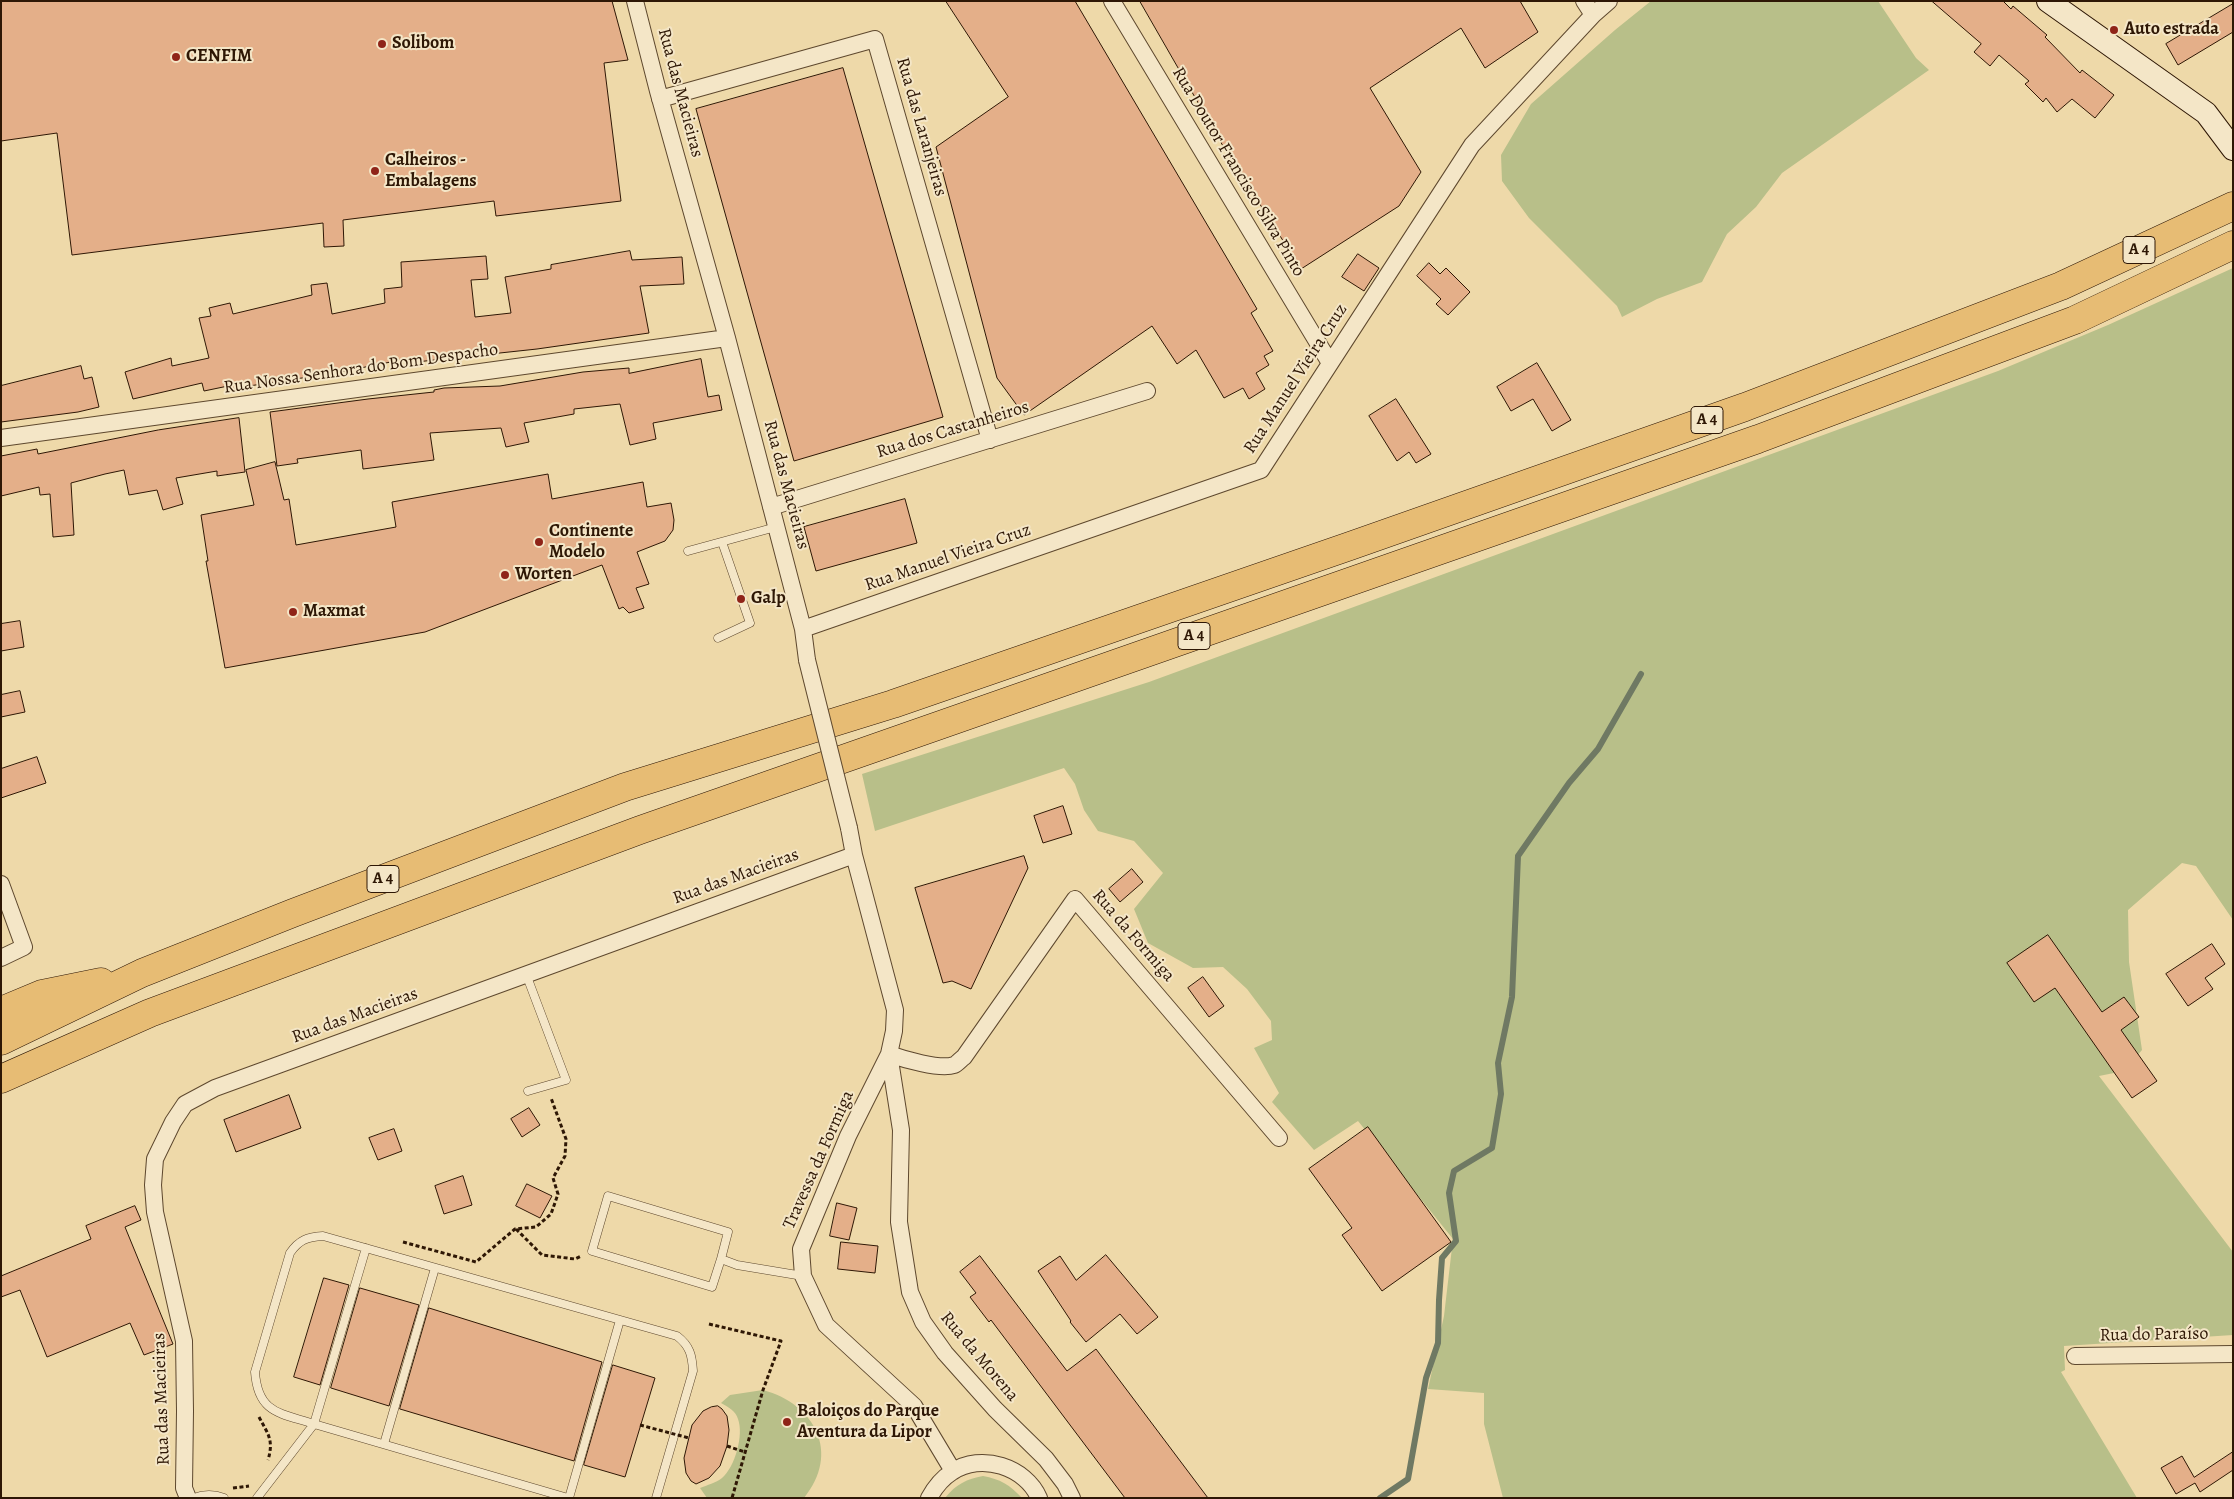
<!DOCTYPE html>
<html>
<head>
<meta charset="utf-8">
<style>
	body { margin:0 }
	#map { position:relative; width:2234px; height:1499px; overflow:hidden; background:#eed9a9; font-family:Alegreya,serif }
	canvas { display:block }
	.frame { position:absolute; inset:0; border:2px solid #2e1705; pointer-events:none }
</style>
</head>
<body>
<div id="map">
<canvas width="2234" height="1499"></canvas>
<div class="frame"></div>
</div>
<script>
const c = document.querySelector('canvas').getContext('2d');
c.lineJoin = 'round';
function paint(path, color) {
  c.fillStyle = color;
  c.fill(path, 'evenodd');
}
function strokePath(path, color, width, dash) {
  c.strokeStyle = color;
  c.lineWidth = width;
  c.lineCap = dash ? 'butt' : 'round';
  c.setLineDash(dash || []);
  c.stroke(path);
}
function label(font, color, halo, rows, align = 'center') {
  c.font = font + ' Alegreya,serif';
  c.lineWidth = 4;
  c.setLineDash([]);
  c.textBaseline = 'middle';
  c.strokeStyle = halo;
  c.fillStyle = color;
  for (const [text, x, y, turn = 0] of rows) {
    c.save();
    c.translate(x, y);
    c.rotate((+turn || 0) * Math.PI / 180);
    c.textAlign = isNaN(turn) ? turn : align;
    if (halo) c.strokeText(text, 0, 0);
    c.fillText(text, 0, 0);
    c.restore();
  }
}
const green = new Path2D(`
	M 1651,1 L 1878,1 L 1916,58 L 1929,70 L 1782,173 L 1756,207 L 1727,234 L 1702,282 L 1657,299 L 1622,317 L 1617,306 L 1529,218 L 1502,181 L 1501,155 L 1531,104 L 1615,30 Z
	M 2233,268 L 2233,920 L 2196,866 L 2182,863 L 2128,910 L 2129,962 L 2142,1050 L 2124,1071 L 2099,1076 L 2233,1252 L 2233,1335 L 2064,1346 L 2065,1370 L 2061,1372 L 2137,1498 L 1503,1498 L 1484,1424 L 1484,1393 L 1428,1389 L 1444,1316 L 1453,1239 L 1358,1121 L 1314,1150 L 1272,1102 L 1279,1093 L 1254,1048 L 1272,1040 L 1271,1021 L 1247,989 L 1223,967 L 1193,968 L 1148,943 L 1134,909 L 1163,873 L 1134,841 L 1098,831 L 1084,810 L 1075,784 L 1064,768 L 875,831 L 862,774 L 1149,682 L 1998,371 L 2108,325 Z
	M 763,1390 C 815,1404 841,1453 804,1498 L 707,1498 L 700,1488 C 707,1485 716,1483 722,1478 C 735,1467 744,1435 738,1419 C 736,1411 728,1407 721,1403 L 730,1395 Z
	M 983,1476 C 1000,1479 1010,1485 1022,1498 L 945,1498 C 956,1484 967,1479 983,1476 Z`);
const stream = new Path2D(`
	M 1380,1498 L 1408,1479 L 1426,1378 L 1438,1343 L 1439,1300 L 1442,1258 L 1456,1241 L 1449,1193 L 1454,1171 L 1492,1148 L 1501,1094 L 1498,1063 L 1512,997 L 1518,856 L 1569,783 L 1598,749 L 1641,674`);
const building = new Path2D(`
	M 10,1 L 612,1 L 628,60 L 604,63 L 621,201 L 496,216 L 494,201 L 343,220 L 344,246 L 324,247 L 323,223 L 72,255 L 57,133 L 1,141 L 1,2 Z
	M 946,1 L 1075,1 L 1257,309 L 1251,313 L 1273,351 L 1264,356 L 1269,365 L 1256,373 L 1265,389 L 1249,399 L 1243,388 L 1224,398 L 1196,350 L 1177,364 L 1152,326 L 1024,415 L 997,378 L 936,147 L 1008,97 Z
	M 1140,1 L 1520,1 L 1538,32 L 1485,68 L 1461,28 L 1370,88 L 1421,172 L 1399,206 L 1301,269 L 1223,146 Z
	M 1932,1 L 2003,1 L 2011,9 L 2013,6 L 2047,35 L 2045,37 L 2080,73 L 2082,70 L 2114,95 L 2095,118 L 2072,99 L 2057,112 L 2046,98 L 2043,102 L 2025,84 L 2029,81 L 1999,55 L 1990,66 L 1974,52 L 1981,44 Z
	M 2233,4 L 2233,32 L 2178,65 L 2166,44 Z
	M 843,68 L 943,417 L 794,461 L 696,109 Z
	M 630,251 L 632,260 L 682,257 L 684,284 L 640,286 L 649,333 L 537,349 L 416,362 L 416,357 L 335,373 L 229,389 L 228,386 L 204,391 L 202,383 L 133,399 L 125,372 L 171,358 L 172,366 L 209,358 L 199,318 L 211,316 L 209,308 L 230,303 L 233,314 L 312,295 L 311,285 L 327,283 L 332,314 L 385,303 L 384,289 L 402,287 L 401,262 L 486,256 L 488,279 L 471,280 L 475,317 L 511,313 L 505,277 L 551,269 L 551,265 Z
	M 1358,254 L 1379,268 L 1364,291 L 1342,277 Z
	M 1429,263 L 1440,274 L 1446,268 L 1470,292 L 1448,315 L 1436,304 L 1441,299 L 1417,276 Z
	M 701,359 L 708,397 L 719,395 L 722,410 L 653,423 L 656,439 L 630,445 L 620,404 L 574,409 L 574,414 L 524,423 L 529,442 L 506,447 L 501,428 L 430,433 L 434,460 L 363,469 L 361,450 L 297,459 L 298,463 L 277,466 L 270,412 L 368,399 L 434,392 L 434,390 L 444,388 L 500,386 L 583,372 L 629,368 L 629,373 Z
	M 1537,363 L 1571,420 L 1552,431 L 1533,399 L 1511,411 L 1497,387 Z
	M 81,366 L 84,379 L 92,377 L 99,407 L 78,412 L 1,422 L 1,386 Z
	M 1396,399 L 1431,454 L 1416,463 L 1409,452 L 1397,461 L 1369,416 Z
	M 239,418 L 245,472 L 217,476 L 217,471 L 176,478 L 183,504 L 163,510 L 157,490 L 129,495 L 124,470 L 105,474 L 71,483 L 74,535 L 53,537 L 50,494 L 40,495 L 39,487 L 1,496 L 1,456 L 37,449 L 38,454 L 158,430 Z
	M 275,462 L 284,500 L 289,499 L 296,545 L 396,527 L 392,502 L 548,474 L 552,499 L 643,482 L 647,507 L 671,503 L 674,520 L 673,530 L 665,541 L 637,552 L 649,584 L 636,588 L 644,608 L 629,613 L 623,607 L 619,609 L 602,565 L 425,632 L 225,668 L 206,561 L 208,561 L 201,515 L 254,505 L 246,470 Z
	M 905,499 L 917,543 L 816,571 L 804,527 Z
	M 20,621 L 24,647 L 1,651 L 1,624 Z
	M 20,691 L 25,712 L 1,717 L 1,695 Z
	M 37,757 L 46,783 L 1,798 L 1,769 Z
	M 1063,806 L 1072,834 L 1043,843 L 1034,816 Z
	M 1024,856 L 1028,868 L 971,989 L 952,981 L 943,983 L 915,888 Z
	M 1132,869 L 1143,882 L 1120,902 L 1109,889 Z
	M 2048,935 L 2102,1012 L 2124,997 L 2139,1017 L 2121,1030 L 2157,1081 L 2132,1098 L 2055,988 L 2034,1002 L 2007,963 Z
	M 2212,944 L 2225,964 L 2205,978 L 2213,989 L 2188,1006 L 2166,974 Z
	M 1203,977 L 1224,1006 L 1209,1017 L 1188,988 Z
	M 289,1095 L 301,1128 L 236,1152 L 224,1120 Z
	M 529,1108 L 540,1125 L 522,1137 L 511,1119 Z
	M 1368,1127 L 1451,1242 L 1382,1291 L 1342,1235 L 1352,1228 L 1309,1169 Z
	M 394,1129 L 402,1151 L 378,1160 L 369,1138 Z
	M 463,1176 L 472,1205 L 444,1214 L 435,1186 Z
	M 527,1184 L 552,1196 L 540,1218 L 516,1206 Z
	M 837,1203 L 857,1208 L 849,1240 L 830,1236 Z
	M 135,1206 L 141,1220 L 125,1227 L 173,1344 L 144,1355 L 130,1323 L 47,1357 L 20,1290 L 1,1297 L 1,1276 L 91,1239 L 86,1226 Z
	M 841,1242 L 878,1246 L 875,1273 L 838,1269 Z
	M 1106,1255 L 1158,1317 L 1137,1334 L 1120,1314 L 1086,1342 L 1070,1322 L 1071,1321 L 1038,1271 L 1060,1256 L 1076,1280 Z
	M 980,1256 L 1067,1371 L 1096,1349 L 1208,1498 L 1125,1498 L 991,1320 L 989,1322 L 970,1297 L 976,1293 L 960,1272 Z
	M 324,1278 L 349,1285 L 320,1385 L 294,1377 Z
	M 360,1288 L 419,1305 L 389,1406 L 331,1388 Z
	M 429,1308 L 602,1362 L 574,1461 L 400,1409 Z
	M 613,1365 L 655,1378 L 625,1477 L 584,1465 Z
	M 718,1406 L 722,1409 L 727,1416 L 729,1430 L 727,1446 L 720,1466 L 709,1478 L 696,1484 L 691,1481 L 686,1473 L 684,1458 L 692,1425 L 703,1411 L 711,1407 Z
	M 2233,1452 L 2233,1470 L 2200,1492 L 2195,1483 L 2176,1494 L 2161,1468 L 2182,1456 L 2194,1477 Z`);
const path = new Path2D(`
	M 516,1229 L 542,1255 L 575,1259 L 581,1256
	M 403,1242 L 476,1262 L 515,1229 L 536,1227 L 551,1214 L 558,1194 L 553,1178 L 565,1156 L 566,1139 L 551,1098
	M 709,1324 L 781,1341 L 763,1390 L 732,1498
	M 259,1417 C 268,1434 274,1440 268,1460
	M 727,1446 L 745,1452
	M 233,1488 L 249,1486`);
const lane = new Path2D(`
	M 688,551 L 776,527
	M 718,638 L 750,623 L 722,542
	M 526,974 L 566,1080 L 528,1091
	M 366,1248 L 314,1424 L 568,1498
	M 721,1259 L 712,1287 L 592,1251 L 608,1196 L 728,1232 L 721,1259 L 737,1265 L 803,1276
	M 384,1444 L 435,1268
	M 194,1498 C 204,1494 214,1494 224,1498
	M 257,1498 L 314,1424 C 281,1413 258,1414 255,1372 L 290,1253 C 299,1240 307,1237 323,1236 L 677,1336 C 690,1346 692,1355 693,1371 L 656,1498
	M 569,1498 L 620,1320`);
const street = new Path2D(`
	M 635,1 L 658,91 L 727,338 L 803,629 L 807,660
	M 1112,1 L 1330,363
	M 1584,1 L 1593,15
	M 660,99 L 875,39 L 990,440
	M 1,438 L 727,338
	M 771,507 L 1147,391
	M 803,629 L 1261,470 L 1472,145 L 1593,15 L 1609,1
	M 854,855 L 895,1010 L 894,1031 L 889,1054 L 901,1130 L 899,1222 L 910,1292 L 923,1322 L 945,1353 L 995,1409 L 1046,1459 L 1065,1484 L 1072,1498
	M 1,884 L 24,947 L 1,958
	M 889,1054 C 903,1059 940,1070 954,1065 C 957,1064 961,1059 964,1057 L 1075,899 L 1279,1138
	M 889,1054 L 848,1136 L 801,1249 L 803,1276 L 826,1325 L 914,1406 L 953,1471
	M 2075,1356 L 2233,1354
	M 188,1498 L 184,1488 L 185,1411 L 184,1341 L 155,1212 L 153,1185 L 155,1159 L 173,1122 L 185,1104 L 215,1088 L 854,855 L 849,828
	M 929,1498 C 935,1487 941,1479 952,1472 C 981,1452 1026,1467 1039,1498`);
const secondary = new Path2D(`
	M 2048,1 L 2206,113 L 2233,149`);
const highway = new Path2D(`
	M 1,1011 L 42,994 L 101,982
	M 1,1041 L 142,973 L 293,913 L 625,787 L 893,704 L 1350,546 L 1745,407 L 2061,286 L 2233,206
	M 1,1079 L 150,1013 L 640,830 L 1758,439 L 2075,320 L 2233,245`);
const pathBridge = new Path2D(`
	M 640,1425 L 689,1438`);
const streetBridge = new Path2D(`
	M 807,660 L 849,828`);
const markers = [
	[2114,30,5,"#8f2418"],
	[382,44,5,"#8f2418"],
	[176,57,5,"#8f2418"],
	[375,171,5,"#8f2418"],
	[539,542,5,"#8f2418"],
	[505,575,5,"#8f2418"],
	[741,599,5,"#8f2418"],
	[293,612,5,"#8f2418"],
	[787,1422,5,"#8f2418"]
];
const shields = [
	[2139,250,32],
	[1707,420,32],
	[1194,636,32],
	[383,879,32]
];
const shieldNames = [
	["A 4",2139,250],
	["A 4",1707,420],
	["A 4",1194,636],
	["A 4",383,879]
];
const poiNames = [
	["Auto estrada",2124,30],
	["Solibom",392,44],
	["CENFIM",186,57],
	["Calheiros -",385,161],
	["Embalagens",385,182],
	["Continente",549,532],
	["Modelo",549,553],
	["Worten",515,575],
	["Galp",751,599],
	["Maxmat",303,612],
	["Baloiços do Parque",797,1412],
	["Aventura da Lipor",797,1433]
];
const streetNames = [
	["Rua das Macieiras",680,93,75],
	["Rua das Laranjeiras",921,127,74],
	["Rua Doutor Francisco Silva Pinto",1238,172,59],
	["Rua Nossa Senhora do Bom Despacho",361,369,-8],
	["Rua Manuel Vieira Cruz",1296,379,-57],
	["Rua dos Castanheiros",953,430,-17],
	["Rua das Macieiras",786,485,75],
	["Rua Manuel Vieira Cruz",948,558,-19],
	["Rua das Macieiras",736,877,-20],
	["Rua da Formiga",1133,936,49],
	["Rua das Macieiras",355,1016,-20],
	["Travessa da Formiga",819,1160,-66],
	["Rua do Paraíso",2154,1335,-1],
	["Rua da Morena",979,1357,50],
	["Rua das Macieiras",162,1399,-92]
];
paint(green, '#b8bf89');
strokePath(stream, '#6f7963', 6);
paint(building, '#e4af89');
strokePath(building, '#2e1705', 1);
strokePath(lane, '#5e482e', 9);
strokePath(street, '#5e482e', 18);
strokePath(secondary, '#2e1705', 24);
strokePath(highway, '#2e1705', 29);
strokePath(path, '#2e1705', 3, [4, 2.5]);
strokePath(lane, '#f4e6c7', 8);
strokePath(street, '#f4e6c7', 16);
strokePath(secondary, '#f4e6c7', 22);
strokePath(highway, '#e7bc74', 28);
strokePath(streetBridge, '#5e482e', 18, []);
strokePath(pathBridge, '#2e1705', 3, [4, 2.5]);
strokePath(streetBridge, '#f4e6c7', 16);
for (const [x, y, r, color] of markers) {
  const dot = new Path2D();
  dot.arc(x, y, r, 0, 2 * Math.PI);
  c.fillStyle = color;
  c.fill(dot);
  strokePath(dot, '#f4e6c7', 2);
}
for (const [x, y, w] of shields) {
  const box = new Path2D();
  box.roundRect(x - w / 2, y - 13.5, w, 27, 4);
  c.fillStyle = '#f4e6c7';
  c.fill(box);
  strokePath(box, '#2e1705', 1);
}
label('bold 16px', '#2e1705', null, shieldNames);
label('bold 18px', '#2e1705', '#f4e6c7', poiNames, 'left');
label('18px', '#2e1705', '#f4e6c7', streetNames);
</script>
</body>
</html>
